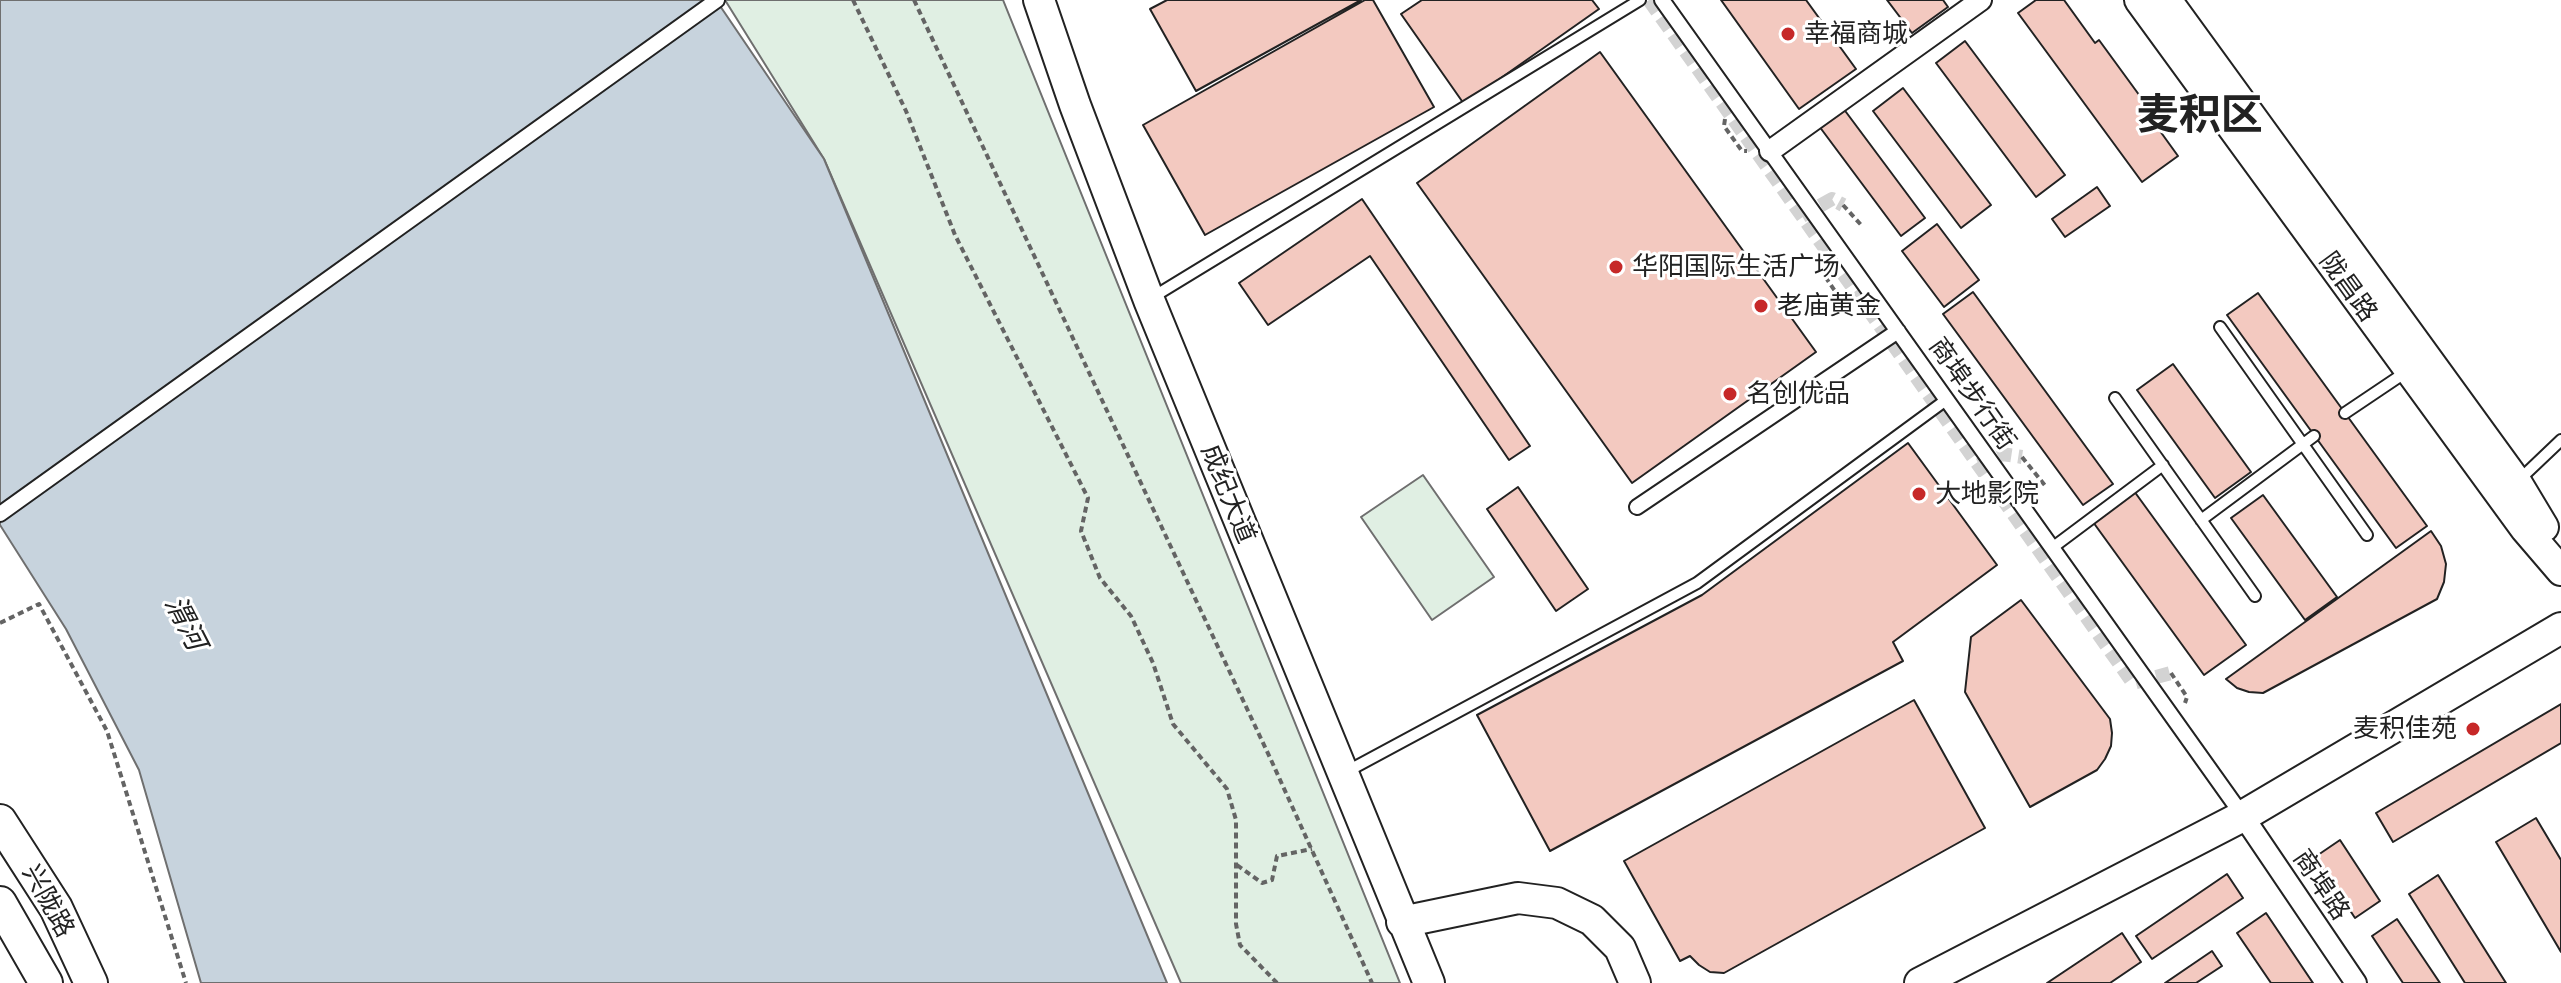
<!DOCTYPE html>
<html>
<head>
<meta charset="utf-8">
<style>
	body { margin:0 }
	canvas { display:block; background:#fff }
</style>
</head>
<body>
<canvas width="2561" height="983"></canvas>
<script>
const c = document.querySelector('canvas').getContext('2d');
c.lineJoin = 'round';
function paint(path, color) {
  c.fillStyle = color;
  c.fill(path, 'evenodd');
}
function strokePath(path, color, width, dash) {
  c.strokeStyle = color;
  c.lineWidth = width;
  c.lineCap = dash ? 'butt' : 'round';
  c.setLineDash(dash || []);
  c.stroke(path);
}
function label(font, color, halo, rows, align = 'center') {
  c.font = font + ' "Crimson Pro","Noto Sans SC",serif';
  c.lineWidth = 6;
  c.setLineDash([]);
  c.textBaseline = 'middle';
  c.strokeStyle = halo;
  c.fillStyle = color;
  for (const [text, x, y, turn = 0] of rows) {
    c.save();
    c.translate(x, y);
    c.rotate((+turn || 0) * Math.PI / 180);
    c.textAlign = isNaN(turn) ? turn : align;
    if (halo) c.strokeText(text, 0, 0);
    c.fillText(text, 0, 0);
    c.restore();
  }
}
const green = new Path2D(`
	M 725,0 L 1003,0 L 1400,983 L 1181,983 L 824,159 Z
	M 1423,475 L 1494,577 L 1432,620 L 1361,517 Z`);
const water = new Path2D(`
	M 0,0 L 716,0 L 824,159 L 1167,983 L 201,983 L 139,770 L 66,629 L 0,525 Z`);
const building = new Path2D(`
	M 1167,0 L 1361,0 L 1196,91 L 1150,9 Z
	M 1365,0 L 1373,0 L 1434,107 L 1205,235 L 1143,125 Z
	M 1422,0 L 1592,0 L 1599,9 L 1464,104 L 1401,14 Z
	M 1721,0 L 1806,0 L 1856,69 L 1799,109 Z
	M 1887,0 L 1943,0 L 1948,7 L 1912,33 Z
	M 2036,0 L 2064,0 L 2095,43 L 2099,40 L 2145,103 L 2142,106 L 2178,156 L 2142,182 L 2018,13 Z
	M 1965,41 L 2065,175 L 2036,197 L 1936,63 Z
	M 1600,52 L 1816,352 L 1632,483 L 1417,183 Z
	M 1903,88 L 1991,205 L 1961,228 L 1873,111 Z
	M 1843,108 L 1925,218 L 1901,236 L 1819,126 Z
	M 2097,187 L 2110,206 L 2065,237 L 2052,219 Z
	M 1362,199 L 1530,446 L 1509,460 L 1370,256 L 1268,325 L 1239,283 Z
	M 1937,224 L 1979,280 L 1944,307 L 1902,251 Z
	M 1973,292 L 2113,484 L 2083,505 L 1943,314 Z
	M 2258,293 L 2427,526 L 2396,548 L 2227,315 Z
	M 2173,364 L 2251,472 L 2215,498 L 2137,390 Z
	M 1908,443 L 1997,565 L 1893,642 L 1903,661 L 1550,851 L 1477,715 L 1702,595 Z
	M 1518,487 L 1588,589 L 1556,611 L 1487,509 Z
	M 2134,491 L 2246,645 L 2204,675 L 2093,522 Z
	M 2263,495 L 2337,597 L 2305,620 L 2231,518 Z
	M 2431,531 L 2441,546 L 2446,564 L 2444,582 L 2437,599 L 2263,693 L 2249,692 L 2237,688 L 2226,679 Z
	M 2021,600 L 2110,719 L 2112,733 L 2111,746 L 2105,759 L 2097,770 L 2030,807 L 1965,692 L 1971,637 Z
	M 1914,700 L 1985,828 L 1724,973 L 1710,972 L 1699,965 L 1690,956 L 1680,961 L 1624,861 Z
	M 2561,704 L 2561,743 L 2393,842 L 2376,813 Z
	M 2536,818 L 2561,860 L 2561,952 L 2496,842 Z
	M 2340,840 L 2380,901 L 2355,918 L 2315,857 Z
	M 2227,874 L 2243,898 L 2152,959 L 2136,936 Z
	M 2438,875 L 2506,983 L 2465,983 L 2409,894 Z
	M 2266,913 L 2313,983 L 2271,983 L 2237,933 Z
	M 2397,919 L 2440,983 L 2403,983 L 2372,936 Z
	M 2122,933 L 2141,962 L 2110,983 L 2047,983 Z
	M 2212,951 L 2222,966 L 2196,983 L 2165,983 Z`);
const pedestrianTunnel = new Path2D(`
	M 1649,0 L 2133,683 L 2171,673
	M 1802,216 L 1832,199 L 1843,205
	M 1979,465 L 2002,454 L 2022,457`);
const path = new Path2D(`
	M 853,0 L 906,111 L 955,235 L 1088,498 L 1081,531 L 1100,578 L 1131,616 L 1153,663 L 1173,724 L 1227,789 L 1236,820 L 1236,924 L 1240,945 L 1277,983
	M 914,0 L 1272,762 L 1372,983
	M 1725,119 L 1724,126 L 1742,151 L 1747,151
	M 1843,205 L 1863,227
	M 1823,258 L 1822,272 L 1841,300 L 1852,297
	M 2022,457 L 2047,488
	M 0,623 L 39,604 L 107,731 L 186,983
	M 2171,673 L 2187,697 L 2185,703
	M 1237,865 L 1262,883 L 1272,880 L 1277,856 L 1312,849`);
const service = new Path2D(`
	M 1153,297 L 1640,0
	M 2220,327 L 2367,535
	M 2115,398 L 2255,596
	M 2345,413 L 2406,372
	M 2518,481 L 2561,440
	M 2201,520 L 2314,436
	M 2052,548 L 2163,465
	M 1344,773 L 1697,583 L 1946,400`);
const pedestrian = new Path2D(`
	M 1662,0 L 2243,816
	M 1637,507 L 1898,331
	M 0,514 L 717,0`);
const minor = new Path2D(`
	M 1770,151 L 1981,0
	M 2243,816 L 2356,983`);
const secondary = new Path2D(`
	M 2139,0 L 2525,529 L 2561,571
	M 2167,0 L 2517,482 L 2544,527`);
const primary = new Path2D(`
	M 1039,0 L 1075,105 L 1149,300 L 1429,983
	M 1402,922 L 1518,898 L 1557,903 L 1592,920 L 1620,948 L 1635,983
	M 1920,983 L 2243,816 L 2561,628`);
const trunk = new Path2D(`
	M 0,821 L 56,908 L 91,983
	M 0,903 L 46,983`);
const markers = [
	[1788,34,8,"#c62828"],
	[1616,267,8,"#c62828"],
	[1761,306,8,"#c62828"],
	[1730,394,8,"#c62828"],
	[1919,494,8,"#c62828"],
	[2473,729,8,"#c62828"]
];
const poiNames = [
	["幸福商城",1804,34],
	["华阳国际生活广场",1632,267],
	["老庙黄金",1777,306],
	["名创优品",1746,394],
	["大地影院",1935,494],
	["麦积佳苑",2457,729,"right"]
];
const streetNames = [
	["陇昌路",2348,287,54],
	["商埠步行街",1972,394,55],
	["成纪大道",1228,494,68],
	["商埠路",2321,885,56],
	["兴陇路",48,901,61]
];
const waterNames = [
	["渭河",185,623,63]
];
const townNames = [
	["麦积区",2200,116]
];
paint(green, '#e0efe3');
strokePath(green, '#6f6f6f', 2);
paint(water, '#c7d3dd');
strokePath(water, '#6f6f6f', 2);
paint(building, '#f3c9c0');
strokePath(building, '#222', 2);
strokePath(pedestrianTunnel, '#d3d3d3', 14, [14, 7]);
strokePath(service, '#222', 14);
strokePath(pedestrian, '#222', 18);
strokePath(minor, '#222', 24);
strokePath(secondary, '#222', 32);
strokePath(primary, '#222', 34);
strokePath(trunk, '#222', 36);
strokePath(path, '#646464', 4, [6, 4]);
strokePath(service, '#fff', 10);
strokePath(pedestrian, '#fff', 14);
strokePath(minor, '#fff', 20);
strokePath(secondary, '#fff', 28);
strokePath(primary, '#fff', 30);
strokePath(trunk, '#fff', 32);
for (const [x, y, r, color] of markers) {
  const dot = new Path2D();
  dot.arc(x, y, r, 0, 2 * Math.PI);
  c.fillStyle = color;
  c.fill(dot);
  strokePath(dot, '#fff', 3);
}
label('26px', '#222', '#fff', poiNames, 'left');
label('26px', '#222', '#fff', streetNames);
label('italic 28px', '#222', '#fff', waterNames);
label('bold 42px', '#222', '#fff', townNames);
</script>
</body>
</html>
